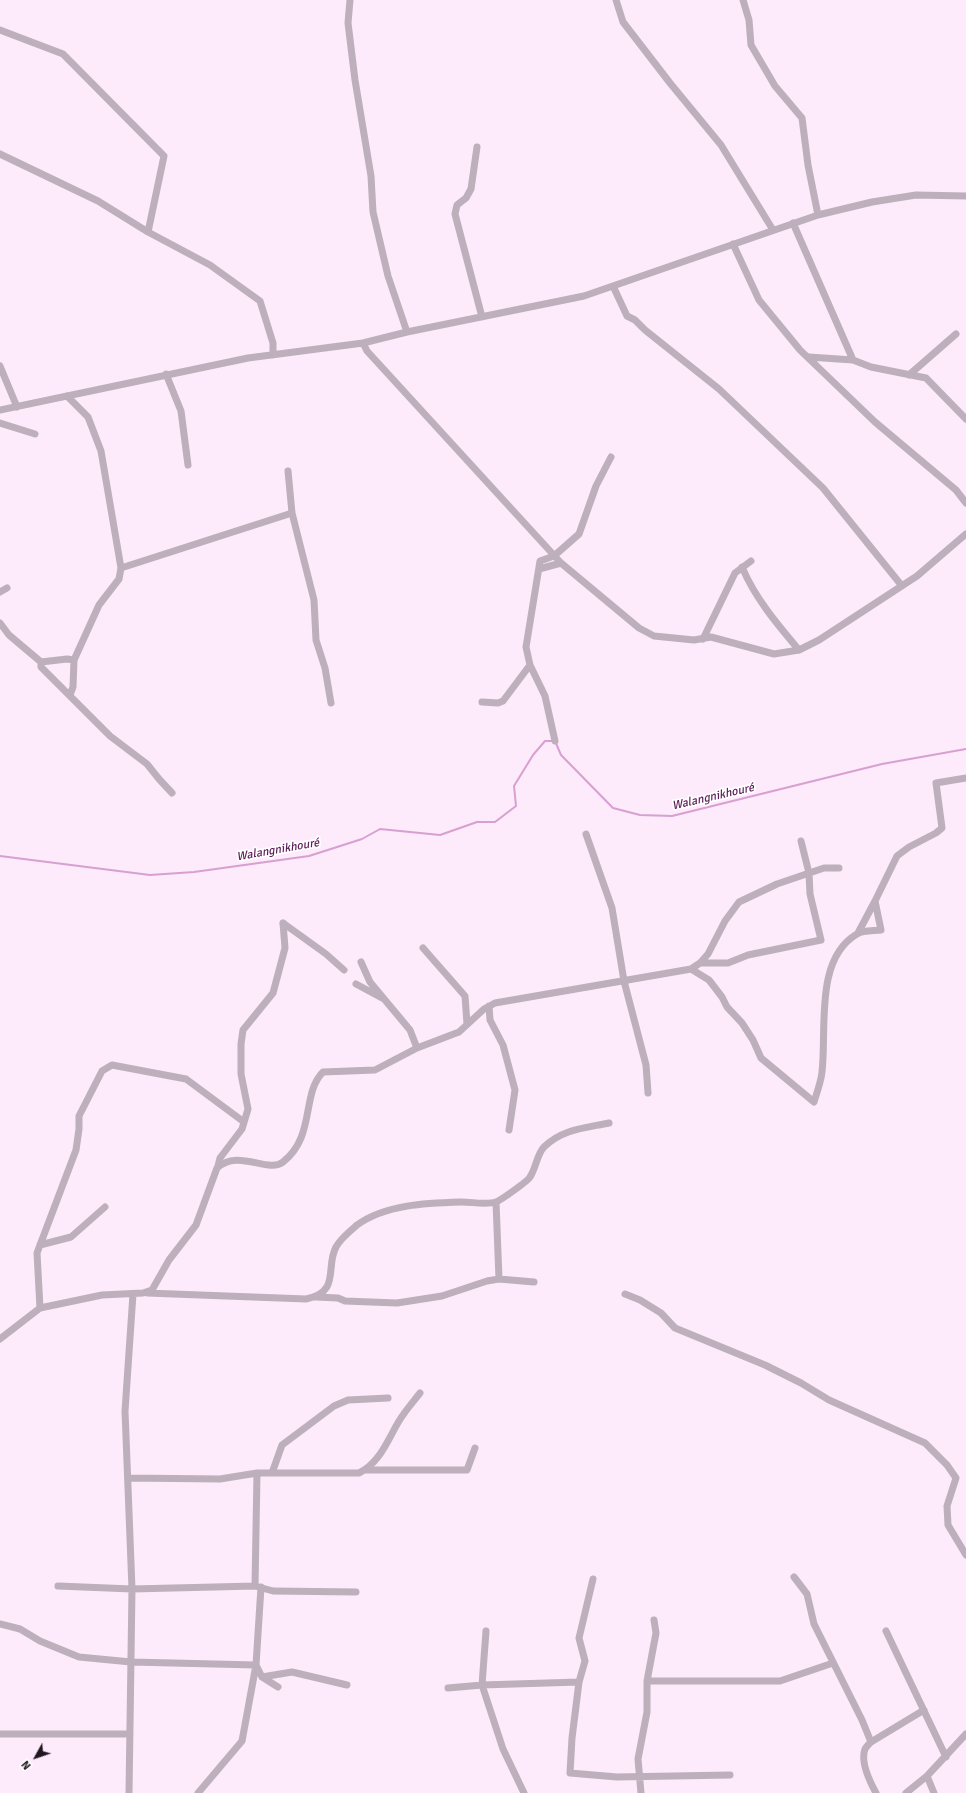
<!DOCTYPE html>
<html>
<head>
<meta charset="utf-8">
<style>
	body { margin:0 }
	#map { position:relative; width:966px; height:1793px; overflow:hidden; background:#fdeafa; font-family:Signika,sans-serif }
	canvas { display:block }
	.north { position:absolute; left:16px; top:1737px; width:40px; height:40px; -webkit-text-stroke:3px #fff; paint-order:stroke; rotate:230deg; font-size:11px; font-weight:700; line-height:16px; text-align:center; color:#221721 }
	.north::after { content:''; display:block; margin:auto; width:14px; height:18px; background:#221721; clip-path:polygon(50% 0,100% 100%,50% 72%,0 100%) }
</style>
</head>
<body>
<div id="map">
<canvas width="966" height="1793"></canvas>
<div class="north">N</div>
</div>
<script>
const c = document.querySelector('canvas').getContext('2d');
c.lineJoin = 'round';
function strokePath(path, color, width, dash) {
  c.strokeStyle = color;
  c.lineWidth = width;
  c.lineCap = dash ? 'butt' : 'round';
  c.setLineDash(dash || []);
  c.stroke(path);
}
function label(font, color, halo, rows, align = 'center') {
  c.font = font + ' Signika,sans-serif';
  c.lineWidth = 3.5;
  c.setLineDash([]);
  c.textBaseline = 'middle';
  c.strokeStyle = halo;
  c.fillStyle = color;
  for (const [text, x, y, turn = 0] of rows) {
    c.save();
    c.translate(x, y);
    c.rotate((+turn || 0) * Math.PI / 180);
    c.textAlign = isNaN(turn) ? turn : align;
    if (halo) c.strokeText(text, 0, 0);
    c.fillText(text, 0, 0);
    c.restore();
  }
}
const stream = new Path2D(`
	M 0,856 L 150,875 L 194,872 L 309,856 L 362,839 L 380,829 L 440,835 L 477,822 L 495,822 L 516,806 L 514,786 L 533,755 L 545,741 L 555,741 L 561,755 L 613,808 L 640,815 L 672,816 L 882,764 L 966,749`);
const street = new Path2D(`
	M 350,0 L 348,23 L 355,80 L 371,176 L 373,212 L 388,276 L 407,332
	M 616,0 L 623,22 L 670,83 L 721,145 L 773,230
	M 743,0 L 749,20 L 751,45 L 775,86 L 802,118 L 808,165 L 818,215
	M 0,30 L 63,54 L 164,156 L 148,232
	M 477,147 L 471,189 L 466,198 L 457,205 L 455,214 L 482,317
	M 0,154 L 98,201 L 148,232 L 210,265 L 260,301 L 273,343 L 273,355
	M 793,223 L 853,360
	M 733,244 L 759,300 L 800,350 L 875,422 L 956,490 L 966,503
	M 613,286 L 627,316 L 635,320 L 645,330 L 719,389 L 823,488 L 902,586
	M 363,343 L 367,351 L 561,563 L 639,628 L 654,636 L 694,640 L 711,637 L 774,654 L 799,650 L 819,640 L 917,576 L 966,534
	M 809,357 L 853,360 L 871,367 L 926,378 L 966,419
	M 0,366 L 17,407
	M 166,374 L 181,411 L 188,465
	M 909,375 L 956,334
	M 67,396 L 88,417 L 101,451 L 121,568
	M 0,410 L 248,358 L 363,343 L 407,332 L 584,296 L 818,215 L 872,202 L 916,195 L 966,196
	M 0,423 L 35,434
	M 288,471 L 292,513 L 314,600 L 316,640 L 325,668 L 331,703
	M 742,567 C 755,598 777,624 799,650
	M 539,569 L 561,563
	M 0,592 L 7,588
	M 0,623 L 9,635 L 41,662 L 41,667 L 110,736 L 147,764 L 159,779 L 172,793
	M 703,639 L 735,573 L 751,561
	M 41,662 L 67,659 L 74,660
	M 70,695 L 73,687 L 74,660 L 99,605 L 119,579 L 121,568 L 292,513
	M 482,702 L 498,703 L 503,701 L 530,665
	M 555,741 L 545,696 L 530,665 L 526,647 L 540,561 L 554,556 L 579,534 L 596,486 L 611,457
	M 586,834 L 612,908 L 624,981 L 646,1065 L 648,1093
	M 283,923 L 326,954 L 344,970
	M 858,933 L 875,901
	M 423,948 L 465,996 L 467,1024
	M 361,962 L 370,982 L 410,1030 L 417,1048
	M 700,963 L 728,963 L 748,955 L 821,940 L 810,894 L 809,873 L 801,841
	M 691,969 L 709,980 L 722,997 L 727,1007 L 742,1023 L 753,1040 L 761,1058 L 814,1102 C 817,1092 821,1082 822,1072 C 827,1030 814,959 857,934 C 863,930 874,931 881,930 L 875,901 L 897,856 L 909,847 L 936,833 L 942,828 L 936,783 L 966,778
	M 356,984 L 382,998
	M 489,1006 L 490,1020 L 503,1045 L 515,1090 L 509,1130
	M 218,1166 L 220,1158 L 242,1129 L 248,1109 L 241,1074 L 241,1044 L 243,1030 L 273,993 L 285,948 L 283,923
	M 496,1202 L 499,1279
	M 40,1245 L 71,1237 L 105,1207
	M 147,1293 L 306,1299 C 341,1292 325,1267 336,1247 C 340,1239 350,1231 357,1225 C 386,1204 428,1203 462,1202 C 472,1202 486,1205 496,1202 C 501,1200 528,1181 530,1177 C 536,1168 537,1154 544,1147 C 562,1129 585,1128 609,1123
	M 625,1294 L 640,1300 L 661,1313 L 675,1328 L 765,1365 L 801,1383 L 829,1400 L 925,1443 L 947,1465 L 956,1478 L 947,1506 L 948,1525 L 966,1555
	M 316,1297 L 338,1298 L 345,1301 L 397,1303 L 442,1296 L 487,1281 L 499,1279 L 534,1282
	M 40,1308 L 37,1253 L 76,1150 L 79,1129 L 79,1116 L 102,1071 L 112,1065 L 186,1079 L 244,1122
	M 0,1339 L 40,1308 L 102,1295 L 143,1293 L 152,1290 L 169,1260 L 196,1225 L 217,1168 C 238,1148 268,1174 283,1162 C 316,1136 301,1094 323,1072 L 375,1070 L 417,1048 L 459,1032 L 484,1009 L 495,1003 L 691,969 L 700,963 L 708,954 L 725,921 L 739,902 L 777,884 L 824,868 L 839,868
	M 366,1470 L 467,1470 L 475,1448
	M 272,1473 L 282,1445 L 334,1406 L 348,1400 L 388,1398
	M 128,1478 L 220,1479 L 257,1473 L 359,1473 C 380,1463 388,1439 399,1421 C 405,1411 413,1402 420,1393
	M 794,1577 L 807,1594 L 814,1624 L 862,1720 L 871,1742 C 869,1744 866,1747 865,1749 C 860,1762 870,1782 876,1793
	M 58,1586 L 132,1589 L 255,1586 L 273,1591 L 356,1592
	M 255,1586 L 257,1473
	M 261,1587 L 256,1665 L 262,1677 L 278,1687
	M 0,1624 L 20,1629 L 40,1641 L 79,1657 L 131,1662 L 256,1665 L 242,1741 L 198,1793
	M 486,1631 L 482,1685 L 503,1749 L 524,1793
	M 886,1631 L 946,1757
	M 262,1677 L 292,1672 L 347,1685
	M 647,1681 L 780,1681 L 833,1663
	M 579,1682 L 585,1661 L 579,1638 L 593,1579
	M 448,1688 L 482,1685 L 579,1682 L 572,1738 L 570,1773 L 617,1777 L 730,1775
	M 0,1734 L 130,1734
	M 871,1742 L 924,1710
	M 927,1776 L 934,1793
	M 129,1793 L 132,1589 L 125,1411 L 133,1294
	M 641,1793 L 638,1759 L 647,1712 L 647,1681 L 656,1633 L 654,1620
	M 906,1793 L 927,1776 L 966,1734`);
const waterNames = [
	["Walangnikhouré",713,797,-13],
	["Walangnikhouré",278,850,-10]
];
strokePath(stream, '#d7a0d1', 2);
strokePath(street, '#bdafbb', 7);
label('italic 12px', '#5c1c58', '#fff', waterNames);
</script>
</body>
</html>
